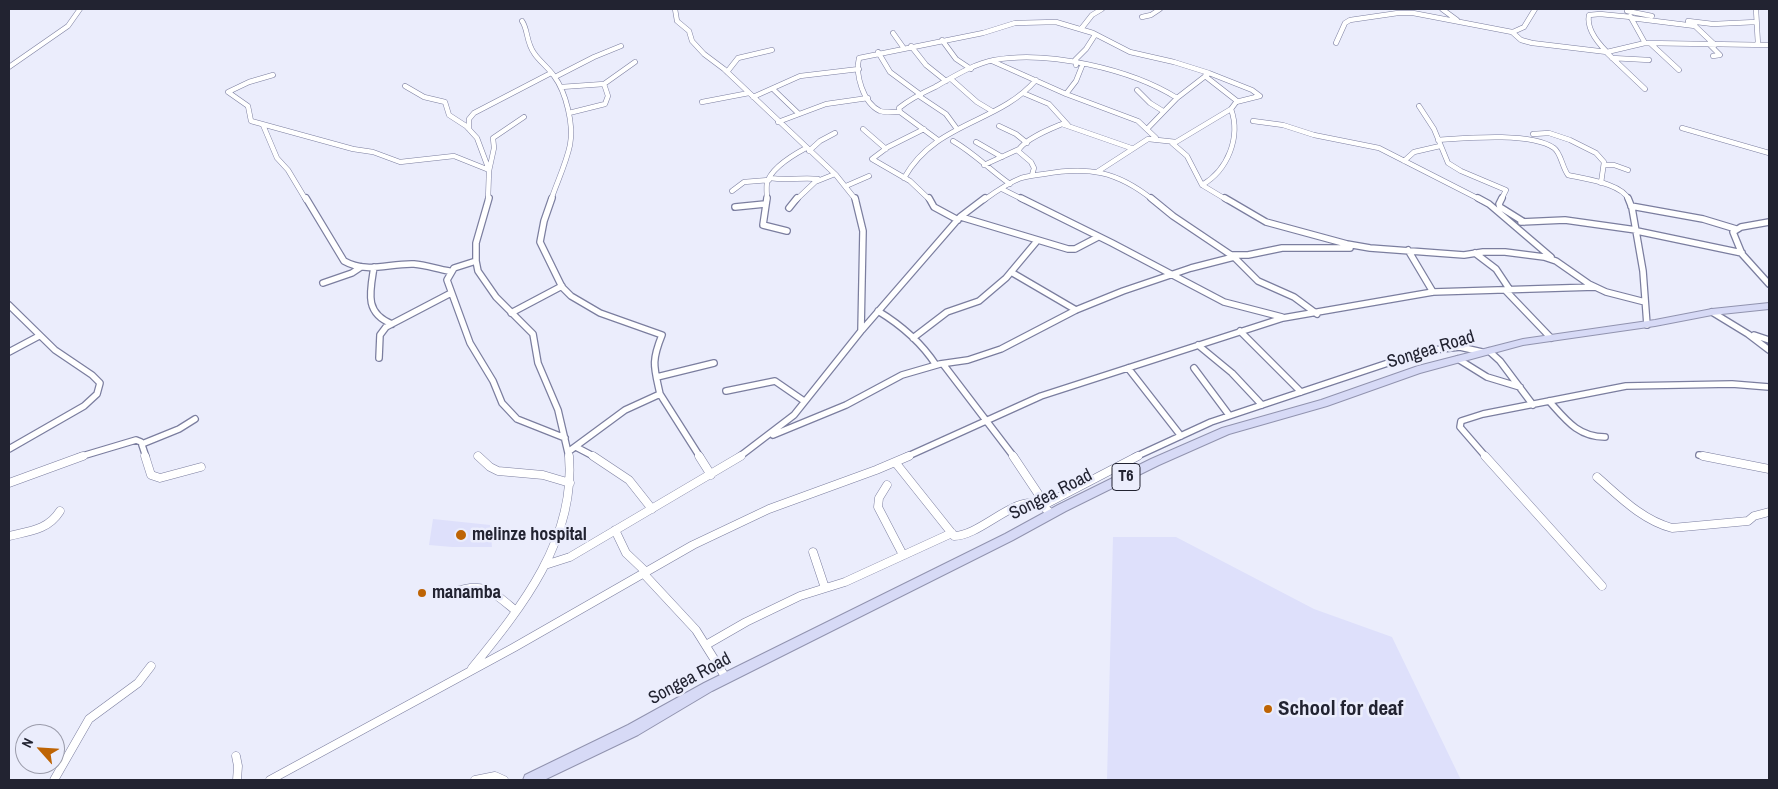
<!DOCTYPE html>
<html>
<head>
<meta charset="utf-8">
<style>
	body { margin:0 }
	#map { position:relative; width:1778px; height:789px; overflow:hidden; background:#ebedfc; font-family:"Archivo Narrow",sans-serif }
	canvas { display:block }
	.frame { position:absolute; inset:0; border:10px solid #222331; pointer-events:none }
	.north { position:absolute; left:15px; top:724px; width:50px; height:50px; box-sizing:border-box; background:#ebedfc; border:1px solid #9b9cab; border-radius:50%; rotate:296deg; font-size:14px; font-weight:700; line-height:20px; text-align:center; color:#222331 }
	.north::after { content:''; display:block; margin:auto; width:18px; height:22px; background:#be6404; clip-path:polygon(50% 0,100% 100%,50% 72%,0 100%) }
</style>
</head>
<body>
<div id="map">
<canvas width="1778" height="789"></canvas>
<div class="frame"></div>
<div class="north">N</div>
</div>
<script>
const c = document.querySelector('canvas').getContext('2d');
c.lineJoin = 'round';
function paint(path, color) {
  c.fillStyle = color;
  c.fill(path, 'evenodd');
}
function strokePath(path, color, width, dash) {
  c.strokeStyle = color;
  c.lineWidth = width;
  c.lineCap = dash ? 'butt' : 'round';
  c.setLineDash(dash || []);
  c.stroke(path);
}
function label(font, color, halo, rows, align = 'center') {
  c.font = font + ' "Archivo Narrow",sans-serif';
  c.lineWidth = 5;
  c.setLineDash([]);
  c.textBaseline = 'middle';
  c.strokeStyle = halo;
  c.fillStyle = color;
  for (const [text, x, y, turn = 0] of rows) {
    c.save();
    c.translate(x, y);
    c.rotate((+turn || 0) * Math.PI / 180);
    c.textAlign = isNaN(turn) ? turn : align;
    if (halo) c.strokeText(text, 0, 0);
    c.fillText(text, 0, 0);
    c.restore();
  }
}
const built = new Path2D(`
	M 433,519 L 490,525 L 492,547 L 452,547 L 429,545 Z
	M 1113,537 L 1176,537 L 1314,609 L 1392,637 L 1461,780 L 1107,780 Z`);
const minorFar2 = new Path2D(`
	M 675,9 L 677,21 L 689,31 L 692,41 L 704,54 L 724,69 L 836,175 L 856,200
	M 1442,9 L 1457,20
	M 1756,9 L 1758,45
	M 1627,11 L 1652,16
	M 1630,16 L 1645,43
	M 1142,17 L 1151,15 L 1160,9
	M 1631,18 L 1695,26 L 1715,45
	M 522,21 C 528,29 526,42 534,53 C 539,61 548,67 554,76 C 566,92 574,125 570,145 C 566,164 557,182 551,200
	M 1688,21 L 1713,24 L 1756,22
	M 1081,29 L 1092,15 L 1102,9
	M 1513,32 L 1524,27 L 1535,9
	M 893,33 L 903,47
	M 942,40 L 956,59 L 971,69
	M 1336,43 L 1345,23 L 1350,20 L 1398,13 L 1413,13 L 1512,32 L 1521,40 L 1532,43 L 1607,52 L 1645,43 L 1769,45
	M 1651,44 L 1679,70
	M 1710,45 L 1720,55 L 1713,56
	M 911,46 L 926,65 L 946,81
	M 878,52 L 890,72 L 921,95
	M 1606,52 L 1645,89
	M 1607,52 C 1598,43 1586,29 1589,15 L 1600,14 L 1631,17
	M 1612,58 L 1649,60
	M 992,61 L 1066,94 L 1138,121 L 1156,138
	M 1076,65 L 1075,60 L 1086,49 L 1095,35
	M 9,67 L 68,26 L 80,9
	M 727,72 L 738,58 L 772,50
	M 273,75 L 249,82 L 228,92 L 248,106 L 251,121 L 353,149 L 373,152 L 400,162 L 454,156 L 489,170
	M 555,77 L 594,57 L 621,46
	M 951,79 L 977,102 L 992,111
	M 405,86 L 424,97 L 445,102 L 449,115 L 466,126 L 477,138 L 489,170
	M 561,87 L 604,84 L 635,62
	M 774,90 L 799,114
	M 1137,90 L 1150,103 L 1163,111
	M 1023,93 L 1049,104 L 1068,125
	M 1066,94 L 1076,81 L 1082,66
	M 919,96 L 946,114 L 957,129
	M 753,97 L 800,76 L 859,69
	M 702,102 L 749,93
	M 1419,106 L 1434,129 L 1448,163 L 1461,171 L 1506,190 L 1501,200
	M 900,112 C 894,112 886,113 880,111 C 863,103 855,74 859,58 L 983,33 L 1015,23 L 1056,22 L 1093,33 L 1130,52 L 1174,62 L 1209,73 L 1252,90 L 1260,96 L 1236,102
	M 569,113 L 605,104 L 608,96 L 604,84
	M 1253,121 L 1283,125 L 1314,135 L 1379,148 L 1481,200
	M 778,122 L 826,104 L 868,98
	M 263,125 L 277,158 L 288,170 L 306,200
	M 999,126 L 1016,134 L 1027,143
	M 1682,128 L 1769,153
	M 469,129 L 469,119 L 474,113 L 551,73
	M 863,129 L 886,149
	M 924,129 L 888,147 L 872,159 L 910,181 L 930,200
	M 1147,129 L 1177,98 L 1208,74
	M 1533,134 L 1549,133 L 1570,140 L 1596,153 L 1604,162 L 1601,183
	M 938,140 L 900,112 L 899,108 C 910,99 922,93 935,87 C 953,77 973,64 994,60 C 1047,50 1131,69 1177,98
	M 1438,140 C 1466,138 1531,132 1554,148 C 1561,153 1562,167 1568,175 C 1584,179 1622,183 1629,200
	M 953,141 C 974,153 990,170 1010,184
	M 976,142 L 1002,157
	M 1172,143 L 1187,156 L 1202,185 L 1227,200
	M 809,151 L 820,141 L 835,133
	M 1404,161 L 1414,152 L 1440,146
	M 984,165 L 1019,149
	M 1604,165 L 1614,165 L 1628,170
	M 1097,172 L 1148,139 L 1176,142 L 1231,109 L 1237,101 L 1205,76
	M 1032,175 L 1034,168 L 1031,162 L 1018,151 C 1024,139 1050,129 1062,124 L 1131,148
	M 770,178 C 788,181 801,177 818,179
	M 904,178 C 936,121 998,124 1036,80
	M 1202,185 C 1228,170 1241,137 1231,109
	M 846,186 L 869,176
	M 1002,189 L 1024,200
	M 732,191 L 744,182 L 769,180
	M 488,200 L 489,171 L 494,148 L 493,138 L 524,117
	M 767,200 C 767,195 766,188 767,183 C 771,168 793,155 806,148
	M 796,200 L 815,182 L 835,174
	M 984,200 C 995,192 1008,183 1021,178 C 1028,176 1036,175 1044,174 C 1088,166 1117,171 1153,200`);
const minorFar1 = new Path2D(`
	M 306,198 L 344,261 C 367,274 389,263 414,264 C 426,265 437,269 449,271
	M 489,198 L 476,243 L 476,261 L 478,271 L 496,297 L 533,334 L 538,363 L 558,410 L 569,457
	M 552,198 L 544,221 L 540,242 L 562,287 L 571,296 L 600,313 L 662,335 C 651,362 654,367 660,394
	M 767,198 L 763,225 L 787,231
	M 929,198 L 934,207 L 958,220
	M 1021,198 L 1112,243 L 1224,302 L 1282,317
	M 1151,198 L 1173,216 L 1234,257 L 1258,281 L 1294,297 L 1317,314
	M 1225,198 L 1266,222 L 1347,244 L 1370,248 L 1464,255 L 1483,252 L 1505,252 L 1544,257 L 1556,261 L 1589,284 L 1606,292 L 1645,302
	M 1478,198 L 1489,204 L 1551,257
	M 1502,198 L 1499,204 L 1500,207 L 1524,222
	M 1628,198 L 1632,208 L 1643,271 L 1647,325
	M 1631,206 L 1703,219 L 1736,229
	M 735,207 L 765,204
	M 789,208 L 797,198
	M 961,217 L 1068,249 L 1075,249 L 1098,237
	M 1521,222 L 1565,220 L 1636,230
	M 1769,222 L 1741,227 L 1733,232 L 1742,254 L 1769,284
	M 1637,231 L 1742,253
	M 1408,250 L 1433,292
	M 1475,253 L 1496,269 L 1510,290
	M 1232,255 L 1248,255 L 1282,248 L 1350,248
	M 476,261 L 454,268 L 447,280 L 470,343 L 493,381 L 502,403 L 517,419 L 565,438
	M 374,267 C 370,292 364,313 392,324
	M 1011,272 L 1076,310
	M 323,283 L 352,273 L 361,267
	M 1506,291 L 1551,338
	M 9,305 L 55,350 L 92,375 L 100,383 L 97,394 L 84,406 L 9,449
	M 878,311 C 901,325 921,342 936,365
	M 1712,312 L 1748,334 L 1769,350
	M 511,313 L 562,286
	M 862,330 L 960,217 L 985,198
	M 1240,331 L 1301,392
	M 1754,335 L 1769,340
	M 913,338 L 947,312 L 979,301 L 1006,278 L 1037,241
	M 1198,345 L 1232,373 L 1262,405
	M 1489,351 L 1500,361 L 1533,405
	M 9,352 L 39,336
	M 379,358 L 380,335 L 386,327 L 451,293
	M 1458,359 L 1487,377 L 1520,387
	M 943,364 L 1014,457
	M 1128,368 L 1181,436
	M 1194,368 L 1229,415
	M 657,377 L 714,363
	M 726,391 L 775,381 L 804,401
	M 1549,401 C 1566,420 1578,437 1605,437
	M 773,435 L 846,405 L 902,375 L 940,364 L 968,360 L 1001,349 L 1076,310 L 1123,291 L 1191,268 L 1234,257
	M 142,444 L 179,429 L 195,419
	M 576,447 L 595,457
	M 568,452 L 625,410 L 660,394 L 700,457
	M 1699,455 L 1709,457
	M 79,457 L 136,440 L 141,442 L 146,457
	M 739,457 L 794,415 L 861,331 L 863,231 L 855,198
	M 906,457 L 1041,396 L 1283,318 L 1433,292 L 1595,287
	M 1135,457 L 1211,422 L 1424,351 L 1460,347 L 1482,352
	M 1486,457 L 1460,427 L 1461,421 L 1483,414 L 1626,386 L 1732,384 L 1769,387`);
const minor = new Path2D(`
	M 145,456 L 151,475 L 160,478 L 201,467
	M 478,456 L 490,467 L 498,471 L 543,475 L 570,483
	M 593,456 L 629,480 L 652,509
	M 699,456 L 711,475
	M 1013,456 L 1045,504
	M 1485,456 L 1602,586
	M 1703,456 L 1769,469
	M 895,462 L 954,536 C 980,536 1015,495 1039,504 C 1044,506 1047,510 1051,514
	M 1597,477 C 1620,497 1642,520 1672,528 L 1748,521 L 1754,516 L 1769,512
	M 9,483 L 83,456
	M 887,485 L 879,498 L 878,507 L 903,555
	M 1042,506 L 1138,456
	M 615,530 L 626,553 L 645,571
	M 9,536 C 30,531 48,530 60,511
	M 813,552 L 825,588
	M 545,565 L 570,557 L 741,456
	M 643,573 L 696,630 L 726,678
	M 454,592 C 484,581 493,592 516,611
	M 706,645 L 746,622 L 800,596 L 845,582 L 952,533
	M 472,668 C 522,607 576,539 569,456
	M 236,756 L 238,766 L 237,780
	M 54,780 L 89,719 L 138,683 L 151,666
	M 270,780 L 513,648 L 693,545 L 769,509 L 876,470 L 909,456
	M 475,780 L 495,776 L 504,780`);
const trunk = new Path2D(`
	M 1769,303 L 1769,309 L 1712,315 L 1655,326 L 1523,345 L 1420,373 L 1327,406 L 1229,434 L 1159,465 L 1066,511 L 1013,540 L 712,691 L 638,735 L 544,780 L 523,780 L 525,775 L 628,725 L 704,683 L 1005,534 L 1058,505 L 1151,459 L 1222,428 L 1321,400 L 1418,366 L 1523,339 L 1655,320 L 1712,309 Z`);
const markers = [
	[461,535,6,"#be6404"],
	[422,593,5,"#be6404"],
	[1268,709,5,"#be6404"]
];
const shields = [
	[1126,477,28]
];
const shieldNames = [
	["T6",1126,477]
];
const streetNames = [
	["Songea Road",1431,350,-17],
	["Songea Road",1051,495,-27],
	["Songea Road",690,679,-28]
];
const poiNames = [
	["melinze hospital",472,535],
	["manamba",432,593]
];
const nearPoinames = [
	["School for deaf",1278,709]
];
paint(built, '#dee0fb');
strokePath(minorFar2, '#7b7e9f', 5.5);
strokePath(minorFar1, '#7b7e9f', 8);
strokePath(minor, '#7b7e9f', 9);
strokePath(trunk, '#9193af', 2);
strokePath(minorFar2, '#fff', 4.5);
strokePath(minorFar1, '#fff', 5.5);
strokePath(minor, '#fff', 8);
paint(trunk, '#d7daf6');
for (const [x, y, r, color] of markers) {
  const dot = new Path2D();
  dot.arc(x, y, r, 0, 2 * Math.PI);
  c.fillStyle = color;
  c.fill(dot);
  strokePath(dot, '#ebedfc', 2);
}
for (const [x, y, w] of shields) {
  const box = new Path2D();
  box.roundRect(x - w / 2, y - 13.5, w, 27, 4);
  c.fillStyle = '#ebedfc';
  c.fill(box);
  strokePath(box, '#222331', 1);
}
label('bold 16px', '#222331', null, shieldNames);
label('18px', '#222331', '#ebedfc', streetNames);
label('bold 18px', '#222331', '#ebedfc', poiNames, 'left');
label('bold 21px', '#222331', '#ebedfc', nearPoinames, 'left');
</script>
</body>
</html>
